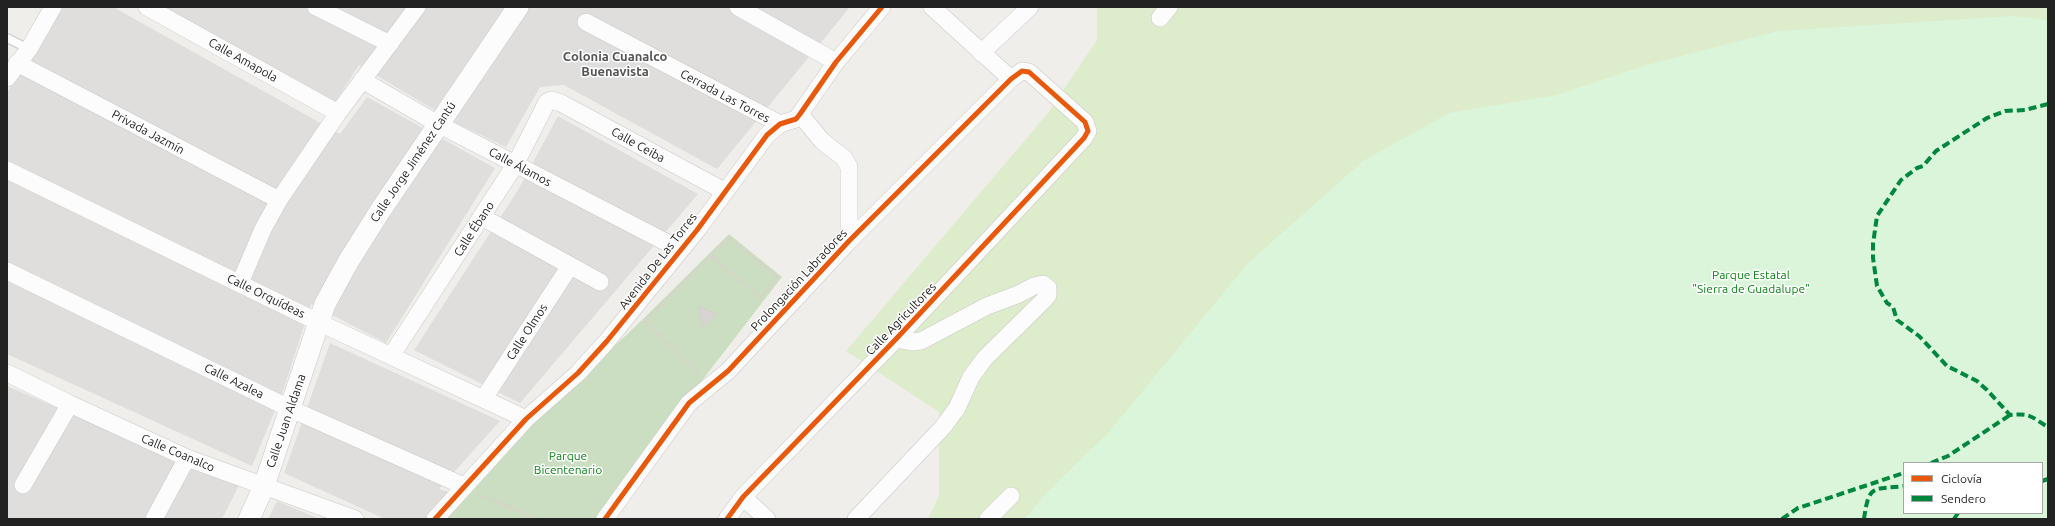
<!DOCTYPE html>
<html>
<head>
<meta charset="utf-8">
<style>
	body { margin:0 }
	#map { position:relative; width:2055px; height:526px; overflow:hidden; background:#f0eeeb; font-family:Ubuntu,sans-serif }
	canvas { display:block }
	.frame { position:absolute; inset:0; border:8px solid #222; pointer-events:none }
	.legend { position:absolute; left:1903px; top:462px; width:140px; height:52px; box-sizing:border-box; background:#fff; border:1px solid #a7a7a7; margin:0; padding:5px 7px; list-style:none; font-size:12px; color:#222 }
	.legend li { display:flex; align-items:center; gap:8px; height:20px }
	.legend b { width:20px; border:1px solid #a7a7a7 }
</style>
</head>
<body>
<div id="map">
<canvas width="2055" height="526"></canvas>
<div class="frame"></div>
<ul class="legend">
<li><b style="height:5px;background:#e8590c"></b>Ciclovía</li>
<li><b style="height:5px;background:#00873e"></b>Sendero</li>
</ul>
</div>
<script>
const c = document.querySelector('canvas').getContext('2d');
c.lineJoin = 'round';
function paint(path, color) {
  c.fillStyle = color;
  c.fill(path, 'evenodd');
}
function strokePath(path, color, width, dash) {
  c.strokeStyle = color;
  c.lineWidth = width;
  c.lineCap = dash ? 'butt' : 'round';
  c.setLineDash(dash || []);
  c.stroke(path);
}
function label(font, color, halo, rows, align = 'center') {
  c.font = font + ' Ubuntu,sans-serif';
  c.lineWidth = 3;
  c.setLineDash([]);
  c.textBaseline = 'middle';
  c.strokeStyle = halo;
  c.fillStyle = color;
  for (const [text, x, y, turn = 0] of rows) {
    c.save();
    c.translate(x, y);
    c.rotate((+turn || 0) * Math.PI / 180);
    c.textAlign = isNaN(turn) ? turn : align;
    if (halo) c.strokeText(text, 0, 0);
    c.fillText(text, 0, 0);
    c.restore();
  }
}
const residential = new Path2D(`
	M 59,7 L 113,7 L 340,134 L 367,97 L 495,168 L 386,343 L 311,304 L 283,391 L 252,466 L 7,354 L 7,94 L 18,71 Z
	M 163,7 L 850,7 L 717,169 L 564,85 L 540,87 L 506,147 L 458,124 L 359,65 L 335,102 Z
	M 558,116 L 698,194 L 520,403 L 414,350 L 518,190 Z
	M 330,343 L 500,421 L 439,489 L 460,496 L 439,519 L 385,519 L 284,473 Z
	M 7,386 L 239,485 L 222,519 L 7,519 Z
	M 277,501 L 320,519 L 268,519 Z`);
const grass = new Path2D(`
	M 1097,7 L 2048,7 L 2048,519 L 928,519 L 939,496 L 939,412 L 846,351 L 1048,113 L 1097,40 ZM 1904,463 L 2042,463 L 2042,513 L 1904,513 Z`);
const forest = new Path2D(`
	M 729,234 L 782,277 L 595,519 L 447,519 C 491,457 548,409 603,357 C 646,317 687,275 729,234 Z`);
const park = new Path2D(`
	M 2014,16 L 2048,20 L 2048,519 L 1024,519 L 1048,491 L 1108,433 L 1248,263 L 1363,161 L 1449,113 L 1557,95 L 1650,64 L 1778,31 ZM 1904,463 L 2042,463 L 2042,513 L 1904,513 Z`);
const building = new Path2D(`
	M 699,307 L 717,314 L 703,327 Z`);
const path = new Path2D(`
	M 645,321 L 699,374 L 698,376
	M 644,322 L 729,238 L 778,277 L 761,298 L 711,256
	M 477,494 L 539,519`);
const service = new Path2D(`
	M 7,38 L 29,49`);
const minor = new Path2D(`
	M 147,7 L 338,113
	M 316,7 L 390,44
	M 738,7 L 836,62
	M 932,7 L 1011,79
	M 1160,18 L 1169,7
	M 586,22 L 780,124
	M 981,53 L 1030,7
	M 17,63 L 279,200
	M 7,78 L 29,49 L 53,7
	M 362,80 L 438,124 L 679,249
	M 800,114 L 822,141 L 844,158 L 849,167 L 849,241
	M 7,170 L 318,322 L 526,419
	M 482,217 L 600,282
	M 7,271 L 291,409 L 464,486
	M 240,283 L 263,229 L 279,200 L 338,113 L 417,7
	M 391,356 L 515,165 L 547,102 L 551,100 L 561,103 L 724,191
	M 7,373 L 70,404 L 187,458 L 355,519
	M 484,398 L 570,266
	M 23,485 L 70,404
	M 743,497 L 767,519
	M 154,519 L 187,458
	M 435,519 L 526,419 L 578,373 L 607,341 L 697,230 L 767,135 L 780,124 L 796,119 L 800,114 L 836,62 L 882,7
	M 605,519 L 689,403 L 728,371 L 849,241 L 1011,79 L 1022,71 L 1029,72 L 1085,122 L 1088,131 L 1084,138 L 896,339 L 743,497 L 727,519
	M 856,519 L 943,427 L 957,408 L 971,377 L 985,358 L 1044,300 L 1048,295 L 1048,288 L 1043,284 L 1034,286 L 1019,294 L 987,306 L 921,341 L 912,342 L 896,339
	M 988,519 L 1011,496`);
const tertiary = new Path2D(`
	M 249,519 L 264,486 L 325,304 L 348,262 L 380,211 L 518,7`);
const quiet = new Path2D(`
	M 2048,104 L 2025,110 L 2005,111 L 1987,118 L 1936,151 L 1923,166 L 1917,168 L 1901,180 L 1877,216 L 1873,244 L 1873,258 L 1877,286 L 1887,303 L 1893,307 L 1897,320 L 1919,336 L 1947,366 L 1977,381 L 1987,390 L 2010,415 C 2032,413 2031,417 2048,427
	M 1931,463 L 1948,456 L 2010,415
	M 2042,481 L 2048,479
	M 1782,519 L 1798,508 L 1904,473
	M 1864,519 C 1869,483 1873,490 1904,486
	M 1954,519 L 1958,513`);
const cycleway = new Path2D(`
	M 435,519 L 526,419 L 578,373 L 607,341 L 697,230 L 767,135 L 780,124 L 796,119 L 800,114 L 836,62 L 882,7
	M 605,519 L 689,403 L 728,371 L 849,241 L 1011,79 L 1022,71 L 1029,72 L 1085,122 L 1088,131 L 1084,138 L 896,339 L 743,497 L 727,519`);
const streetNames = [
	["Calle Amapola",243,60,29],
	["Cerrada Las Torres",725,96,28],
	["Privada Jazmín",148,132,28],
	["Calle Ceiba",638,145,29],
	["Calle Jorge Jiménez Cantú",413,162,-56],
	["Calle Álamos",520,167,28],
	["Calle Ébano",474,229,-57],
	["Avenida De Las Torres",658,261,-52],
	["Prolongación Labradores",799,280,-47],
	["Calle Orquídeas",266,296,26],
	["Calle Agricultores",901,319,-46],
	["Calle Olmos",527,332,-57],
	["Calle Azalea",234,381,26],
	["Calle Juan Aldama",286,421,-71],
	["Calle Coanalco",178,453,23]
];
const parkNames = [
	["Parque Estatal",1751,275],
	["\"Sierra de Guadalupe\"",1751,289],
	["Parque",568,456],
	["Bicentenario",568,470]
];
const neighbourhoodNames = [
	["Colonia Cuanalco",615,57],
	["Buenavista",615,72]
];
paint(residential, '#dfdedc');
paint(grass, '#ddeccb');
paint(forest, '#cbdec1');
paint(park, '#daf5da');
paint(building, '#d7d4d2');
strokePath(building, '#d3d0cc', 1);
strokePath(service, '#c9c8c7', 10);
strokePath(minor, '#c9c8c7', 18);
strokePath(tertiary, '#c9c8c7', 22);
strokePath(path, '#dccecd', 2.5, [2, 2]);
strokePath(service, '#fdfcfc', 8);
strokePath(minor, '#fdfcfc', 17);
strokePath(tertiary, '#fdfcfc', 21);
strokePath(quiet, '#00873e', 4, [8, 4]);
strokePath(cycleway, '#e8590c', 5);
label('12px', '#222', '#fff', streetNames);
label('12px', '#0c8416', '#fff', parkNames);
label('bold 13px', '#555', '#fff', neighbourhoodNames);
</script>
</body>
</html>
